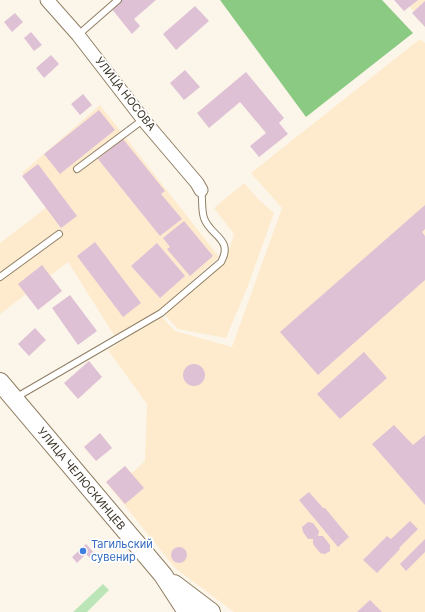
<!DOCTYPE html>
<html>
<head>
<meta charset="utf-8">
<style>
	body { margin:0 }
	canvas { display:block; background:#fcf5e9 }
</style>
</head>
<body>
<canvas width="425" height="612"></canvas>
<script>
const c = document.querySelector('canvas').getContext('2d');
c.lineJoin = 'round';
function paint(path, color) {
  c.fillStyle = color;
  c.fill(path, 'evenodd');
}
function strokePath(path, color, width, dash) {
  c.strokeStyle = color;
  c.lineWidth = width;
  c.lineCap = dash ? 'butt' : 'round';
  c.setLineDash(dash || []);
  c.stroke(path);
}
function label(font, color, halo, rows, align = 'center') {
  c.font = font + ' Inter,sans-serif';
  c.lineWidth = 3.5;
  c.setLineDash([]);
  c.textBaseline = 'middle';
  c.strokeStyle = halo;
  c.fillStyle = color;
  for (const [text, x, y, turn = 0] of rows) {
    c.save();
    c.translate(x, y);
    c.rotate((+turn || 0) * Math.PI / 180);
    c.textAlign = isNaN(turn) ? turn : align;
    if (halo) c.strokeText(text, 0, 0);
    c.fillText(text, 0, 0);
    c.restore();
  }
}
const built = new Path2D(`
	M 403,0 L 425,0 L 425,23 Z
	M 420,39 L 425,43 L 425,612 L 234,612 L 175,568 L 106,482 L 125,466 L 132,473 L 145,461 L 147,404 L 108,350 L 161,316 L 175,331 L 232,347 L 282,208 L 251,173 Z
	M 100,105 L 219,257 L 164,306 L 116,338 L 68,262 L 0,314 L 0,243 L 47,207 L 22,173 Z
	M 244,183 L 259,200 L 274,213 L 247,288 L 226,338 L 178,329 L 164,314 L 226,261 L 234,234 L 214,208 Z`);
const green = new Path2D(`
	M 103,584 L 109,590 L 87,612 L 73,612 Z`);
const forest = new Path2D(`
	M 220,0 L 382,0 L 413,33 L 306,117 Z`);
const building = new Path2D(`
	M 121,0 L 156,0 L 134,19 L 140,26 L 132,34 L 111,8 Z
	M 394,0 L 418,0 L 404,11 Z
	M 425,1 L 425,27 L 412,13 Z
	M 195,6 L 209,21 L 176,50 L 163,34 Z
	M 15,13 L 23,22 L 12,32 L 4,22 Z
	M 31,32 L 42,45 L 34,51 L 24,38 Z
	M 51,55 L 59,64 L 44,78 L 36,68 Z
	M 185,70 L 200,87 L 184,100 L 170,83 Z
	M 246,72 L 284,118 L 279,123 L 288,134 L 259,157 L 250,146 L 266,133 L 240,102 L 209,128 L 197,113 Z
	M 83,94 L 92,105 L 80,115 L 71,104 Z
	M 99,110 L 115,130 L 60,174 L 44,154 Z
	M 123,139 L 165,191 L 161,194 L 182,219 L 160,236 L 98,159 Z
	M 38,164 L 77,216 L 61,228 L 22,176 Z
	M 425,205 L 425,229 L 422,232 L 425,236 L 425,280 L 318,375 L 280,332 Z
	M 184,221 L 213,256 L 190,276 L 167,249 L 170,247 L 163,238 Z
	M 95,242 L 141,303 L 123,317 L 77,256 Z
	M 157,243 L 185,276 L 160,298 L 131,266 Z
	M 42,265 L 62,291 L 38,310 L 18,284 Z
	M 70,295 L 97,331 L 78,345 L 52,308 Z
	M 35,328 L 46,340 L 29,356 L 18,344 Z
	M 364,352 L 387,378 L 340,419 L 317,394 Z
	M 89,361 L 102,377 L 78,399 L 64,383 Z
	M183 375a11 11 0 1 1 22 0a11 11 0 1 1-22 0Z
	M 394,425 L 413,445 L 425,435 L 425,505 L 372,444 Z
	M 100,433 L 112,448 L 96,461 L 84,447 Z
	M 125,466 L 144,488 L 125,504 L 106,482 Z
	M 309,492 L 323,508 L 325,508 L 349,537 L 338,547 L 299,500 Z
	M 410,521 L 418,529 L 399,548 L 400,549 L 377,573 L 363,560 L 387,536 L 391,539 Z
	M 308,522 L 313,523 L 319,531 L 318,536 L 323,536 L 330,545 L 330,551 L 325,554 L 320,553 L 313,544 L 313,539 L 308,539 L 303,532 L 302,527 Z
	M 425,539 L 425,552 L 406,571 L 400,564 Z
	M 86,544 L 99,558 L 94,562 L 86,554 L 77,563 L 72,557 Z
	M171 555a8 8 0 1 1 16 0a8 8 0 1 1-16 0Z
	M 370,600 L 382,612 L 357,612 Z`);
const lane = new Path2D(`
	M 78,35 L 118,0
	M 77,169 L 144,119
	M 0,277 L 59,234
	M 15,398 L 161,313 L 221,262 C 234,239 210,236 204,218 C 201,209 203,199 201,190`);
const street = new Path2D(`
	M 47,0 L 78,35 L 146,123 L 197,183 L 201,190`);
const secondary = new Path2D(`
	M 0,382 L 163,575 L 187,612
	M 174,584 L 211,612`);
const markers = [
	[83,551,4,"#3f7fe0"]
];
const streetNames = [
	["УЛИЦА НОСОВА",125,94,52],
	["УЛИЦА ЧЕЛЮСКИНЦЕВ",81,479,50]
];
const shopNames = [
	["Тагильский",91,545],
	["сувенир",91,558]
];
paint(built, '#feebce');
paint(green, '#bbe5b6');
paint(forest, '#8bca83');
paint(building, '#dfc1d6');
strokePath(lane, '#907f64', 8);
strokePath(street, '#907f64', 15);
strokePath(secondary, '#907f64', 20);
strokePath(lane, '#fff', 6);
strokePath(street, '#fff', 13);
strokePath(secondary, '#fff', 18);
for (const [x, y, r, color] of markers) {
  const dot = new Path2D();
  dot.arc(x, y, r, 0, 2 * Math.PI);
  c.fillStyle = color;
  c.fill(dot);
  strokePath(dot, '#fff', 1.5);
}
label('11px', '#3c3529', '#fff', streetNames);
label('11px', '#366cbe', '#fff', shopNames, 'left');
</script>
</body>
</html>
